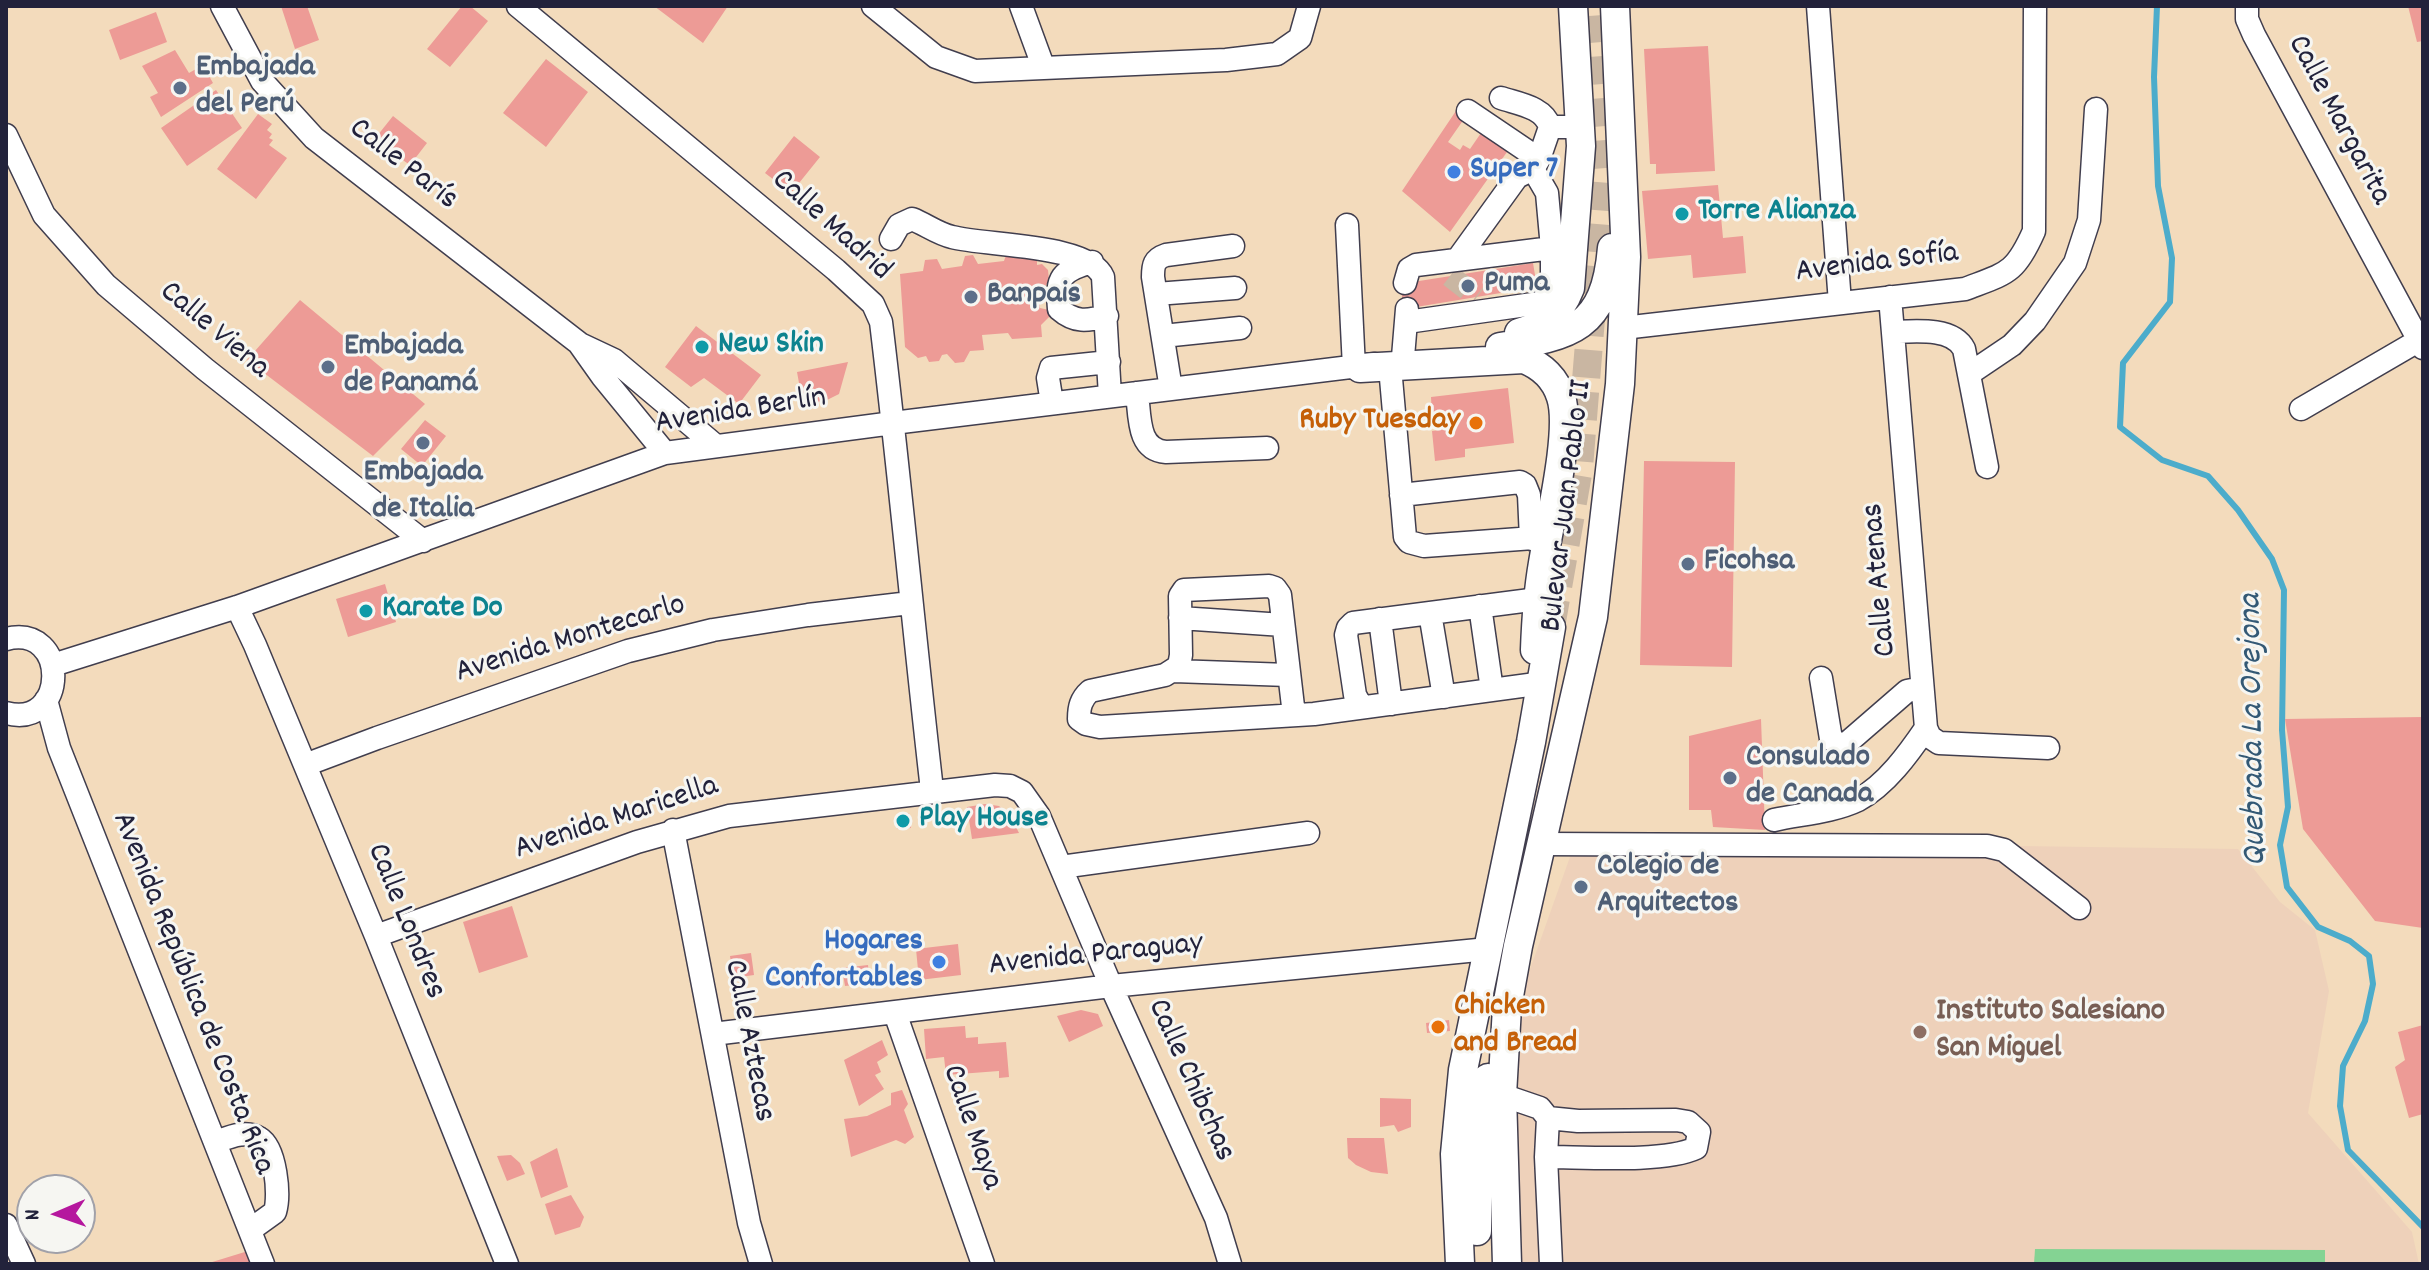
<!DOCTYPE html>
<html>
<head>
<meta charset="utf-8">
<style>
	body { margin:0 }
	#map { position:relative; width:2429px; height:1270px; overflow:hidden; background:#f3dbbc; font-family:Dekko,sans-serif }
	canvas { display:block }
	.frame { position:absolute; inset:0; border:8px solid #22223b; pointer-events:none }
	.north { position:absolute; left:16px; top:1174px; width:80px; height:80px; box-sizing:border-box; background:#f6f6f2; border:2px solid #a1a1a9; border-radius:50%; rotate:268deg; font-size:22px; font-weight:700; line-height:32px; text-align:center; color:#22223b }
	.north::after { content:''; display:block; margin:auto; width:28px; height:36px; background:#b5179e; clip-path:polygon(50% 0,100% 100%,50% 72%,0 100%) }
</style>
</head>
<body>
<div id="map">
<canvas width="2429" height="1270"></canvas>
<div class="frame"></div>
<div class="north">N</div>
</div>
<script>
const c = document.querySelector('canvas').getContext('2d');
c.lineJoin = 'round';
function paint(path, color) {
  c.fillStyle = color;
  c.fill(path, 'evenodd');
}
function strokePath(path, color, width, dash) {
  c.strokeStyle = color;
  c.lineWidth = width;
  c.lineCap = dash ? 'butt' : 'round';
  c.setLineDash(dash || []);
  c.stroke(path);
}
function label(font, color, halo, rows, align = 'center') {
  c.font = font + ' Dekko,sans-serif';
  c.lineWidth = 6;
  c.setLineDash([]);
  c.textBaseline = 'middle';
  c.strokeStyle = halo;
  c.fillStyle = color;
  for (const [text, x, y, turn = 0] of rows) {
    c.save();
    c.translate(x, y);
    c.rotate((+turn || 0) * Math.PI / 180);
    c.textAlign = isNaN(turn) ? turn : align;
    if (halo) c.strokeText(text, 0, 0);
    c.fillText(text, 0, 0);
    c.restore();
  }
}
const built = new Path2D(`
	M 1576,840 L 2238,849 L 2280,902 L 2315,930 L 2329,991 L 2308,1113 L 2412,1232 L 2419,1264 L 1516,1264 L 1511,1078 L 1528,975 Z`);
const green = new Path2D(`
	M 2035,1249 L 2325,1250 L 2325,1264 L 2034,1264 Z`);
const stream = new Path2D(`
	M 2157,6 L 2154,77 L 2158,186 L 2172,258 L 2170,302 L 2123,363 L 2120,427 L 2162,460 L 2208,476 L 2238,510 L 2272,559 L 2284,590 L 2282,730 L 2288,807 L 2280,845 L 2287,887 L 2318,927 L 2350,941 L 2369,956 L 2373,984 L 2365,1021 L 2343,1066 L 2340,1106 L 2348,1150 L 2423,1227`);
const building = new Path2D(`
	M 281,6 L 307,6 L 319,40 L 295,49 Z
	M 462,6 L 470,6 L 488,21 L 450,67 L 427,49 Z
	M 654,6 L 728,6 L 703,43 Z
	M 2408,6 L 2423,6 L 2423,41 L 2417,42 Z
	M 156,12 L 167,42 L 120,60 L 109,30 Z
	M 1708,46 L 1715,171 L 1656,174 L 1656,164 L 1650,164 L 1644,49 Z
	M 175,50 L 189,73 L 203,65 L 213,83 L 161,117 L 150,97 L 158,93 L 142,66 Z
	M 546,59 L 588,92 L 546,147 L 503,113 Z
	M 216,90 L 242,128 L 187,166 L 161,128 Z
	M 1462,102 L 1471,109 L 1448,142 L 1460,150 L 1463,145 L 1470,149 L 1481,133 L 1507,152 L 1450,232 L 1402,191 Z
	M 258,114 L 272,124 L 267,130 L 272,134 L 269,138 L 273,140 L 269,145 L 287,158 L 256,199 L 217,169 Z
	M 393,116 L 427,143 L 410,165 L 385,148 L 380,155 L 369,146 Z
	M 794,136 L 820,157 L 791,193 L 765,173 Z
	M 1718,185 L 1723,238 L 1743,236 L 1746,273 L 1693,278 L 1691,255 L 1648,259 L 1642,191 Z
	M 1007,252 L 1020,255 L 1020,259 L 1037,257 L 1037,265 L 1042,264 L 1048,270 L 1049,280 L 1045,287 L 1039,288 L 1040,308 L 1049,310 L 1050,316 L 1041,325 L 1042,337 L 1012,339 L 1008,333 L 982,335 L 984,350 L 970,351 L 964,362 L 955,363 L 947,354 L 942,355 L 939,361 L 929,362 L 926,356 L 918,358 L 905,347 L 900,274 L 923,271 L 925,260 L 937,259 L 942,269 L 962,266 L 965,256 L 973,255 L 978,264 L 1004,261 Z
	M 1533,263 L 1537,287 L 1404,309 L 1400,284 Z
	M 300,300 L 425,404 L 373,456 L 247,360 Z
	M 696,326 L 761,375 L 739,404 L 704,378 L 691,387 L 665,367 Z
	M 848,362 L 839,394 L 827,400 L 803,405 L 797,372 Z
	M 1508,388 L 1514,443 L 1465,449 L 1465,457 L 1435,461 L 1432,431 L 1440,430 L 1439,416 L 1432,417 L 1431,397 Z
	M 425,420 L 446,436 L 422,466 L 401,449 Z
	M 1644,461 L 1735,462 L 1732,667 L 1640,665 Z
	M 385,584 L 396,622 L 348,637 L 336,599 Z
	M 2423,717 L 2423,928 L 2375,921 L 2303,829 L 2285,719 Z
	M 1761,719 L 1765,830 L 1713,827 L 1711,810 L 1689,810 L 1689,736 Z
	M 985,804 L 999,806 L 1011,817 L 1019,833 L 972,839 L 967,807 Z
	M 909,813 L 911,828 L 897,829 L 896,815 Z
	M 512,906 L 528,957 L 479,973 L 463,922 Z
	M 958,944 L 961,975 L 919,980 L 916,949 Z
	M 751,953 L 754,975 L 733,978 L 730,956 Z
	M 868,965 L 870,983 L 845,986 L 842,968 Z
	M 821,970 L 822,985 L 800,988 L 798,973 Z
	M 1081,1010 L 1098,1014 L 1103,1026 L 1069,1042 L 1057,1016 Z
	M 1449,1020 L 1450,1031 L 1427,1033 L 1426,1023 Z
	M 2423,1025 L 2423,1114 L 2409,1118 L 2395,1067 L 2405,1060 L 2398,1032 Z
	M 965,1026 L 966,1038 L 978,1037 L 978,1044 L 1006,1042 L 1009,1077 L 999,1078 L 999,1071 L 946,1075 L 944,1057 L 926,1059 L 924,1029 Z
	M 882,1040 L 888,1055 L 877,1062 L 881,1072 L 875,1075 L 884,1089 L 859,1106 L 844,1060 Z
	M 902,1090 L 908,1104 L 904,1110 L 914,1137 L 905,1144 L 896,1140 L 851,1157 L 844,1119 L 867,1116 L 891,1105 L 891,1093 Z
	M 1380,1098 L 1411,1099 L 1411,1127 L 1398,1132 L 1394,1125 L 1380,1127 Z
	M 1347,1138 L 1384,1138 L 1388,1174 L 1371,1172 L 1356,1165 L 1348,1158 Z
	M 557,1148 L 568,1187 L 541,1198 L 530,1162 Z
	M 511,1155 L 520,1163 L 525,1174 L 507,1181 L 497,1156 Z
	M 571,1195 L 584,1217 L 580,1227 L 555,1235 L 545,1204 Z
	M 248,1251 L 251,1264 L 209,1264 L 209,1263 Z`);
const minorTunnel = new Path2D(`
	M 1450,276 L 1477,297`);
const majorTunnel = new Path2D(`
	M 1551,627 L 1579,468 L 1602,181 L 1589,16`);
const minor = new Path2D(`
	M 222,6 L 262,81 L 314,138 L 580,344 L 614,360 L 716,446
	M 518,6 L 836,270 L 873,304 L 881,322 C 900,478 914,634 932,790
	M 873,6 L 936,57 L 975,71 L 1226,60 L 1277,54 L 1300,38 L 1309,6
	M 1021,6 L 1043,66
	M 1818,6 L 1840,303
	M 2247,6 L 2247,19 L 2254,35 L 2423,348
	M 1501,98 C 1519,104 1544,107 1550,127
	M 1468,111 L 1539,159
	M 6,135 L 44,215 L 106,285 L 205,369 L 423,541
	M 1347,225 L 1354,368
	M 891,239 L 899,225 L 912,219 C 925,224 938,234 952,237 C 986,246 1090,244 1103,277 L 1110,396
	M 1457,260 L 1517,177 L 1533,169 L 1539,159 L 1550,127 L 1580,127
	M 1092,262 C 1061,271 1056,277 1059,309 C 1075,323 1087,321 1107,316
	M 1405,283 L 1409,269 L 1416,265 L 1552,248
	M 1156,294 L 1235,288
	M 1890,297 L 1926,728 L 1930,737 L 1939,743 L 2048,748
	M 1407,322 L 1540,303 L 1549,294 L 1552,287 L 1552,248 L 1547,193 L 1533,169
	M 1623,328 L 1965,289 C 2007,273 2015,274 2034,231 L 2035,6
	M 1893,332 C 1915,331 1953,327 1964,349 L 1987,467
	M 1163,336 L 1240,328
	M 580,345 L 602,376 L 665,453
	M 1403,357 L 1407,309
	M 1390,367 L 1405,537 L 1409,542 L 1424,546 L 1547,537
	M 1969,374 L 2012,345 L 2035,321 L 2075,263 L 2089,220 L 2096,109
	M 1171,389 L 1153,277 C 1153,265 1154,259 1166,255 L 1233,246
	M 1137,393 C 1140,416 1137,450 1166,452 L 1267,448
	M 1052,403 L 1048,378 L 1051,368 L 1109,362
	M 2301,409 L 2423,338
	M 1401,495 L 1520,482 L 1525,485 L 1529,495 L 1531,539
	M 1480,606 L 1492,690
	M 237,607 L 255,645 L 376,936 L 507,1264
	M 1430,613 L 1444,697
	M 1180,618 L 1283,625
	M 1380,619 L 1391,704
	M 6,639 C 70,623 68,730 6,713
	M 53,665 L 237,607 L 665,453 L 893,423 L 1375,364
	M 1174,671 L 1288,675
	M 1821,678 L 1831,739 L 1838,744 L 1847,743 L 1907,691 L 1922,688
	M 1536,684 L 1366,707 L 1360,704 L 1355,695 L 1346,635 L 1348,628 L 1353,623 L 1538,599
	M 46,700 L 59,748 L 263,1264
	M 1294,715 L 1280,595 L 1275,588 L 1269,586 L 1184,590 L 1180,596 L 1181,655 L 1179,666 L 1165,675 L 1090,691 C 1081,699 1079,707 1079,719 L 1086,724 L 1100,727 L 1314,714 L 1366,707
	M 305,765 L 377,738 L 628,651 L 713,630 L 808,615 L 910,603
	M 1774,820 C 1801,814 1833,812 1858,800 C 1886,785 1909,753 1926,728
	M 673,830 L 749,1223 L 761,1264
	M 1541,844 L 1987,846 L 2004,850 L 2079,908
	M 1061,867 L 1308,833
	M 376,936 L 637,842 L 729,816 L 995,785 L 1010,786 L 1022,792 L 1039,816 L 1111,986 L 1216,1218 L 1230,1264
	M 895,1013 L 983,1264
	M 713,1034 L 1111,986 L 1488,949
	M 1502,1095 L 1540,1108 L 1548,1118 L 1578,1121 L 1676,1120 L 1688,1122 L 1699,1132 L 1696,1148 C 1664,1163 1583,1157 1546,1157
	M 1548,1118 L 1546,1157 L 1551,1264
	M 215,1142 C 227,1138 246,1129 259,1138 C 276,1148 280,1195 275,1212 L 250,1230
	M 6,1225 L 24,1264`);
const major = new Path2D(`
	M 1519,333 C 1545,325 1560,314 1570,288 L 1581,146 L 1573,6
	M 1500,347 C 1572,336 1605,329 1612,248
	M 1360,368 L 1524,359 C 1542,366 1555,378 1561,397 C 1572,431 1549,524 1543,563 C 1538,592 1536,621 1535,650
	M 1477,1231 L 1477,1153 L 1488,1078
	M 1460,1264 L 1455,1154 L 1463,1070 L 1531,742 L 1551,627
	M 1507,1264 L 1502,1095 L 1507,1007 L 1518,946 L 1593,617 L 1620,384 L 1626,257 L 1615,6`);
const markers = [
	[180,88,8,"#5c6f8a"],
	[1454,172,8,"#3f7fe0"],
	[1682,214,8,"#0f9aa8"],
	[1468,286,8,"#5c6f8a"],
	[971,297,8,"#5c6f8a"],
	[702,347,8,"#0f9aa8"],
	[328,367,8,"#5c6f8a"],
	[1476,423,8,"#e8710a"],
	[423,443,8,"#5c6f8a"],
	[1688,564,8,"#5c6f8a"],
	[366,611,8,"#0f9aa8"],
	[1730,778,8,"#5c6f8a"],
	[903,821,8,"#0f9aa8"],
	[1581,887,8,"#5c6f8a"],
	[939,962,8,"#3f7fe0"],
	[1438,1027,8,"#e8710a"],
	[1920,1032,8,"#8d6e63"]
];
const serviceNames = [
	["Embajada",196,70],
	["del Perú",196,107],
	["Puma",1484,286],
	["Banpais",987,297],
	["Embajada",344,349],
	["de Panamá",344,386],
	["Embajada",423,475,"center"],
	["de Italia",423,512,"center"],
	["Ficohsa",1704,564],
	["Consulado",1746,760],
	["de Canada",1746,797],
	["Colegio de",1597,869],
	["Arquitectos",1597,906]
];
const streetNames = [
	["Calle Margarita",2337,121,62],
	["Calle París",402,166,38],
	["Calle Madrid",830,227,42],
	["Avenida Sofía",1877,265,-7],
	["Calle Viena",213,332,40],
	["Avenida Berlín",741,413,-9],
	["Bulevar Juan Pablo II",1569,506,-83],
	["Calle Atenas",1882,580,-95],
	["Avenida Montecarlo",571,641,-17],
	["Avenida Maricella",617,820,-18],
	["Calle Londres",404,922,68],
	["Avenida Paraguay",1096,957,-6],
	["Avenida República de Costa Rica",191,994,68],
	["Calle Aztecas",747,1041,79],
	["Calle Chibchas",1189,1081,66],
	["Calle Maya",970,1128,71]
];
const shopNames = [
	["Super 7",1470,172],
	["Hogares",923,944,"right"],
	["Confortables",923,981,"right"]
];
const cultureNames = [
	["Torre Alianza",1698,214],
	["New Skin",718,347],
	["Karate Do",382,611],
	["Play House",919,821]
];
const foodNames = [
	["Ruby Tuesday",1460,423],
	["Chicken",1454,1009,"left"],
	["and Bread",1454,1046,"left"]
];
const educationNames = [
	["Instituto Salesiano",1936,1014],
	["San Miguel",1936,1051]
];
const waterNames = [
	["Quebrada La Orejona",2256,730,-91]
];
paint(built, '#eed1ba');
paint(green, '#84d393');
strokePath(stream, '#4caccb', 6);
paint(building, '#ed9b96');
strokePath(minorTunnel, '#c9b6a2', 22, [22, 11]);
strokePath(majorTunnel, '#c9b6a2', 28, [28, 14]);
strokePath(minor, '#413e4e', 25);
strokePath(major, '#413e4e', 31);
strokePath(minor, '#fff', 22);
strokePath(major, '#fff', 28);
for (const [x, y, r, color] of markers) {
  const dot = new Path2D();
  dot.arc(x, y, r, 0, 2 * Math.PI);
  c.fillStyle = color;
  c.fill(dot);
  strokePath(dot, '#f6f6f2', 3);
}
label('bold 32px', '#4e5e75', '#f6f6f2', serviceNames, 'left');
label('32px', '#22223b', '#f6f6f2', streetNames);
label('bold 32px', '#366cbe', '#f6f6f2', shopNames, 'left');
label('bold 32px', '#0d838f', '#f6f6f2', cultureNames, 'left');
label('bold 32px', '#c56008', '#f6f6f2', foodNames, 'right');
label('bold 32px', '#785e54', '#f6f6f2', educationNames, 'left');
label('italic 34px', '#335975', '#f6f6f2', waterNames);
</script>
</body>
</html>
